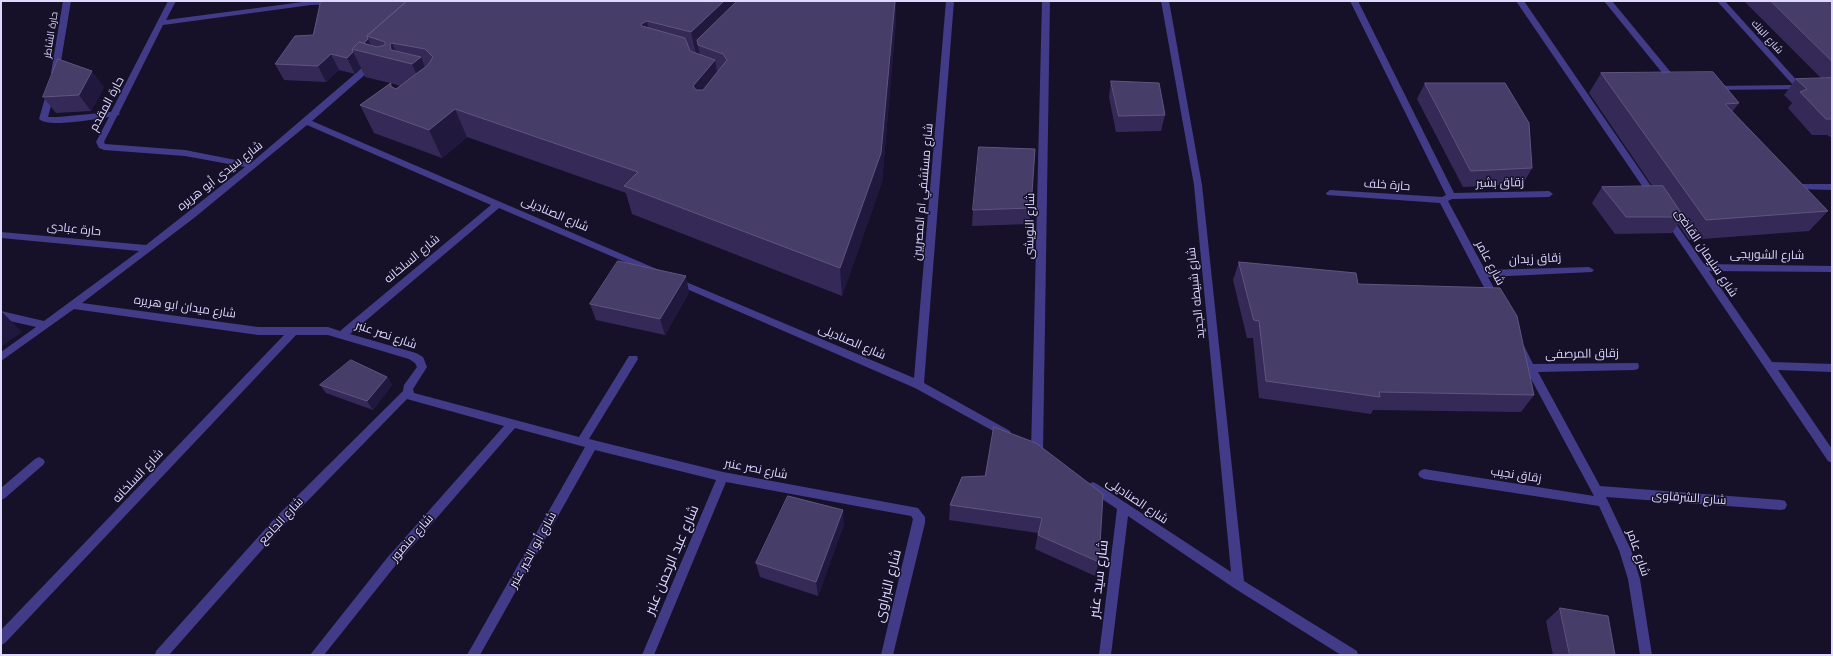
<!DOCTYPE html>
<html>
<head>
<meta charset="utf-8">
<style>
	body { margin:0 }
	#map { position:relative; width:1833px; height:656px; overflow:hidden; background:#161129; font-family:Montserrat,sans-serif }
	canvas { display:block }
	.frame { position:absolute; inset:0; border:2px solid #dfd9ff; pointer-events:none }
</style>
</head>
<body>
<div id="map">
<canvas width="1833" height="656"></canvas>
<div class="frame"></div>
</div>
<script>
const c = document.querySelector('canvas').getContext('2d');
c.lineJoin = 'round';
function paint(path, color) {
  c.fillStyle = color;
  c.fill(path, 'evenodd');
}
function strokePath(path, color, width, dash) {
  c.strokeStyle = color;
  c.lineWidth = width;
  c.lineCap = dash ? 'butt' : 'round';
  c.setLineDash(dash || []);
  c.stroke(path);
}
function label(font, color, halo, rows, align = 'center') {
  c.font = font + ' Montserrat,Cairo,sans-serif';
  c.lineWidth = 3;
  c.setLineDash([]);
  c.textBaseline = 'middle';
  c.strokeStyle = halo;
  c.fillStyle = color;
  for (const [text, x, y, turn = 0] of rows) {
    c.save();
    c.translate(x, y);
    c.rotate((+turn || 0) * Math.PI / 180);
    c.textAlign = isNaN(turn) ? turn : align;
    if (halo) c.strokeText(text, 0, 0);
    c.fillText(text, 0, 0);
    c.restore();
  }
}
const minor = new Path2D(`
	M 63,1 L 71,1 L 59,73 L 55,75 L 51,73 Z
	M 168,1 L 176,1 L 166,20 L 310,1 L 339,2 L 335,4 L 311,5 L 163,25 L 119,113 L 120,114 L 117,116 L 104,142 L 105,144 L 185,150 L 251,163 L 369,62 L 375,62 L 375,66 L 312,121 L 659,270 L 661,272 L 659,274 L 653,274 L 499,208 L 350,334 L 416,353 L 423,357 L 427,367 L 413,389 L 414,393 L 579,437 L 629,356 L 637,356 L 638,359 L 589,439 L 723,472 L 918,508 L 925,517 L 925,523 L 893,655 L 881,655 L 913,519 L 911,516 L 726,482 L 654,655 L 642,655 L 716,480 L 595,450 L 480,655 L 467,655 L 585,447 L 515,428 L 395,566 L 324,655 L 310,655 L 387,558 L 504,426 L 407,399 L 284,525 L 169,655 L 155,655 L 156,651 L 276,517 L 403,391 L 404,385 L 417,367 L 415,363 L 409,359 L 328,335 L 296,335 L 5,643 L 1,645 L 1,630 L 284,335 L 258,335 L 74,309 L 1,361 L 1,352 L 36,327 L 1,319 L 1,311 L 44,321 L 139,251 L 1,238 L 1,232 L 146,245 L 245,167 L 185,156 L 104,150 L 99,148 L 96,142 L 109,117 C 95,119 48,128 39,119 L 47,91 L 51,89 L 55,91 L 48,117 L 58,117 L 111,112 ZM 307,125 L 491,205 L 340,331 L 328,327 L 258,327 L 82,303 L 194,218 Z
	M 946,1 L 954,1 L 924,383 L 1010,431 L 1011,434 L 1010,437 L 1006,438 L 915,388 L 673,283 L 671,281 L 673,279 L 679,279 L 914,378 Z
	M 1042,1 L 1050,1 L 1043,451 L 1041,454 L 1037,456 L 1033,454 L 1031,451 Z
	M 1161,1 L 1169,1 L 1202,185 L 1244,581 L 1357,651 L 1358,655 L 1341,655 L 1234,588 L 1128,516 L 1111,655 L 1099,655 L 1117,509 L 1089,490 L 1087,487 L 1089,484 L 1093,482 L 1097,484 L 1231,572 L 1194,185 Z
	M 1350,1 L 1358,1 L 1454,193 L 1549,191 L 1553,194 L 1549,197 L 1452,199 L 1448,201 L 1485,270 L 1589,267 L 1594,270 L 1592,272 L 1488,277 L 1500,299 L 1495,303 L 1490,299 L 1440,203 L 1327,195 L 1326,193 L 1330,190 L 1442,197 L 1446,195 Z
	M 1516,1 L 1524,1 L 1657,195 L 1658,197 L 1657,199 L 1651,199 Z
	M 1604,1 L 1612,1 L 1678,81 L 1678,85 L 1672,85 Z
	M 1717,1 L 1725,1 L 1801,85 L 1806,85 L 1806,89 L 1710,90 L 1710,86 L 1713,86 L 1793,85 Z
	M 1802,184 L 1832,184 L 1832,190 L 1799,189 L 1798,187 Z
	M 1667,214 L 1670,215 L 1704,264 L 1832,266 L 1832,272 L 1709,271 L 1772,362 L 1832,364 L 1832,372 L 1778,370 L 1832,449 L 1832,463 L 1828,461 L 1664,219 L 1662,217 Z
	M 1520,345 L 1524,346 L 1533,364 L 1638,363 L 1639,366 L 1638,369 L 1634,370 L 1538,372 L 1600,486 L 1781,500 L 1785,501 L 1787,505 L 1785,509 L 1781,510 L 1606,497 L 1631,550 L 1640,579 L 1652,655 L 1640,655 L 1628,579 L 1619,550 L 1599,506 L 1424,479 L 1420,477 L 1418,474 L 1420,471 L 1424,469 L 1594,496 L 1515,349 L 1516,346 Z
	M 39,457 L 43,459 L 45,462 L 43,465 L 5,498 L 1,500 L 1,488 L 35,459 Z`);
const wall = new Path2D(`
	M 321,1 L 896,1 L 896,20 L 882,182 L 842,296 L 632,214 L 626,193 L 467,137 L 442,158 L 374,133 L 360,105 L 390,83 L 365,77 L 361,68 L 355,74 L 339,70 L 326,82 L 284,80 L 275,64 L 313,35 ZM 391,83 L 400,86 L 396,89 L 393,88 Z
	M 1744,1 L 1832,1 L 1832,138 L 1827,135 L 1812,135 L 1788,108 L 1792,103 L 1784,95 L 1796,79 L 1821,78 Z
	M 1601,73 L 1739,103 L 1732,112 L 1828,211 L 1809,231 L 1689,240 L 1678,224 L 1672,233 L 1615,234 L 1592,203 L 1602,187 L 1653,187 L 1589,93 Z
	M 1111,81 L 1165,115 L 1161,131 L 1116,132 L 1109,97 Z
	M 1425,83 L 1532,168 L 1523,184 L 1463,187 L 1417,99 Z
	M 104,87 L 91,111 L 56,113 L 43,97 Z
	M 1031,208 L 1029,224 L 972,226 L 973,210 Z
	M 1239,262 L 1358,284 L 1534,395 L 1521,412 L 1373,410 L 1371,414 L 1259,398 L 1253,338 L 1247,338 L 1233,280 Z
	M 689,292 L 665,335 L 596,320 L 590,304 Z
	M 387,377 L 392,385 L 373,410 L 326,393 L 320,385 Z
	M 994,427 L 1099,562 L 1095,576 L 1035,549 L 1038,533 L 949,520 L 950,505 L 985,476 Z
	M 844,524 L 818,596 L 760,577 L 756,563 Z
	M 1560,608 L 1615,655 L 1553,655 L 1546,621 Z`);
const shadedWall = new Path2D(`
	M 724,1 L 755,1 L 697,40 L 700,56 L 697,59 L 691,32 Z
	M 894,1 L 896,1 L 896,20 L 882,182 L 842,296 L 840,268 Z
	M 647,21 L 653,49 L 641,24 Z
	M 368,39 L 376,55 L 356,50 Z
	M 392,43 L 400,61 L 391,50 L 390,44 Z
	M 353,52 L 361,68 L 355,74 L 347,58 Z
	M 331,54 L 339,70 L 326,82 L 318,66 Z
	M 421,57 L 432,85 L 424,92 L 412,64 Z
	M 715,60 L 720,88 L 699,114 L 693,86 Z
	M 92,71 L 104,87 L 91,111 L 79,95 Z
	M 455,109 L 467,137 L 442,158 L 429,130 Z
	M 686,276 L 689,292 L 665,335 L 660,319 Z
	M 1,311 L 22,332 L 1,347 Z
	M 387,377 L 392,385 L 373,410 L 367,401 Z
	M 843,510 L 844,524 L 818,596 L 816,582 Z`);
const building = new Path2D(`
	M 321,1 L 407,1 L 367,36 L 368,39 L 364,43 L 359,42 L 352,49 L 353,52 L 347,58 L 331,54 L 318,66 L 275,64 L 295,36 L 313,35 Z
	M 407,1 L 724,1 L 691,32 L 647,21 L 641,24 L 642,26 L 685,38 L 690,51 L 715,60 L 693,86 L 696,90 L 703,90 L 727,60 L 723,54 L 698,45 L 697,40 L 737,1 L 895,1 L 881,153 L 840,268 L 624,186 L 638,172 L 455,109 L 429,130 L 360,105 L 391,83 L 390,86 L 396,89 L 428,65 L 433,57 L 425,49 L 392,43 L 390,44 L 391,50 L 421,57 L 412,64 L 352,49 L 359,42 L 377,47 L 385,45 L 385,42 L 367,36 Z
	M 1771,1 L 1832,1 L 1832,61 Z
	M 58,59 L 92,71 L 79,95 L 43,97 Z
	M 1713,72 L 1739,103 L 1725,104 L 1828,211 L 1706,220 L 1601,73 Z
	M 1832,78 L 1832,119 L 1826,119 L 1800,92 L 1807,89 L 1796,79 Z
	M 1111,81 L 1159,83 L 1165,115 L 1119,116 Z
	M 1425,83 L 1505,83 L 1529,123 L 1532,168 L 1471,171 Z
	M 979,147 L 1035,149 L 1031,208 L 973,210 Z
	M 1663,186 L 1684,217 L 1626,217 L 1602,187 Z
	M 618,261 L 686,276 L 660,319 L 590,304 Z
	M 1239,262 L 1356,273 L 1358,284 L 1500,288 L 1517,316 L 1534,395 L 1379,392 L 1380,397 L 1266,381 L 1259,321 L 1254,320 Z
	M 351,360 L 387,377 L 367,401 L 320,385 Z
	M 994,427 L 1036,443 L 1103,494 L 1099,562 L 1038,535 L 1042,518 L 950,505 L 962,477 L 985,476 Z
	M 788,496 L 843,510 L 816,582 L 756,563 Z
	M 1560,608 L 1608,616 L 1615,655 L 1570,655 Z`);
const farStreetnames = [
	["حارة الشاطر",51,35,-81],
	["شارع البنك",1767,37,48]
];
const streetNames = [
	["حارة المقدم",107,104,-62],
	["شارع سيدى أبو هريره",220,176,-38],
	["زقاق بشير",1500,183,-1],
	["حارة خلف",1387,185,4],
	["شارع مستشفي ام المصريين",923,192,-85],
	["شارع الصناديلى",555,214,23],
	["شارع النويشى",1030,226,-89],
	["حارة عبادى",74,229,6],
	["شارع سليمان القاضى",1706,253,56],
	["شارع الشوربجى",1767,255,1],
	["شارع السلخانه",412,259,-40],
	["زقاق زيدان",1535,259,-3],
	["شارع عامر",1490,263,62],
	["شارع شبيطه الجديد",1196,293,-96],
	["شارع ميدان ابو هريره",185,307,8],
	["شارع نصر عنبر",386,335,19],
	["شارع الصناديلى",852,342,23],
	["زقاق المرصفى",1582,354,-1],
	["شارع نصر عنبر",756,469,11],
	["زقاق نجيب",1516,475,9],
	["شارع السلخانه",138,476,-47],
	["شارع الشرقاوى",1689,498,4],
	["شارع الصناديلى",1137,501,34],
	["شارع الجامع",281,521,-47],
	["شارع منصور",412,538,-49],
	["شارع أبو الخير عنبر",533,550,-61],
	["شارع عامر",1638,553,71]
];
const nearStreetnames = [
	["شارع عبد الرحمن عنبر",672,560,-67],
	["شارع سيد عنبر",1099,579,-83],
	["شارع النبراوى",888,586,-76]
];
paint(minor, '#423c88');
paint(wall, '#352a57');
paint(shadedWall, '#21183d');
paint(building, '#473d69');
strokePath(building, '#5f5580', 1);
label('10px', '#dfd9ff', '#161129', farStreetnames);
label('12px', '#dfd9ff', '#161129', streetNames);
label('14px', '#dfd9ff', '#161129', nearStreetnames);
</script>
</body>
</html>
